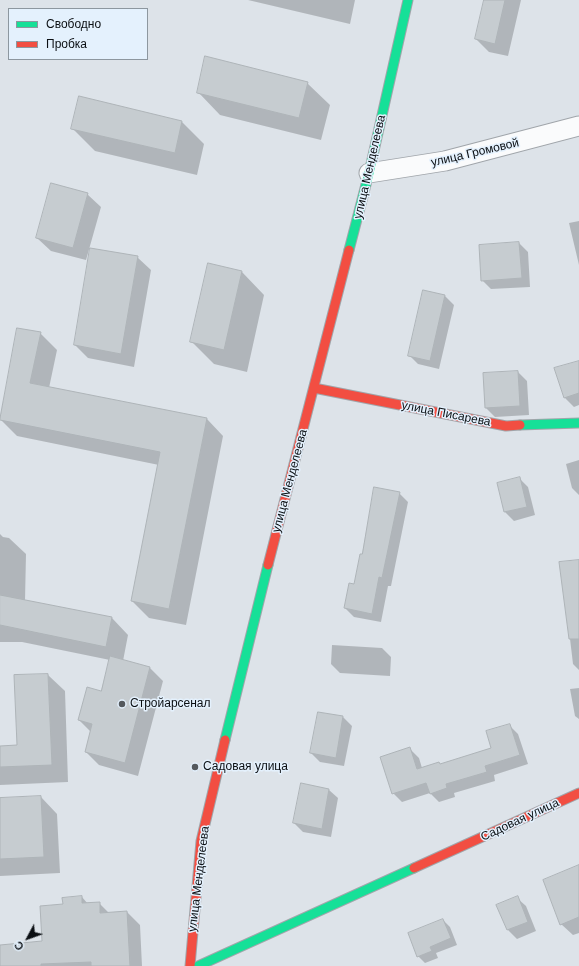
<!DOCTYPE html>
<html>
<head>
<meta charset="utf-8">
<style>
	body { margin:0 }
	#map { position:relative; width:579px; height:966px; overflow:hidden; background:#dde3e9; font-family:Helvetica,sans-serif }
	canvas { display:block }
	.legend { position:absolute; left:8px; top:8px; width:140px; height:52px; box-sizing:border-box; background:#e4f1fd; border:1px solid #8d979f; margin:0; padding:5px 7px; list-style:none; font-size:12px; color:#0b0f13 }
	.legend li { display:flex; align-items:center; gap:8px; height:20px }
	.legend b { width:20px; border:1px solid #8d979f }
	.north { position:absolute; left:8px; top:918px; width:40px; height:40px; -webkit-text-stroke:3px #e4f1fd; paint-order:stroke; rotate:229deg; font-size:11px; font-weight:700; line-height:16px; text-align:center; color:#0b0f13 }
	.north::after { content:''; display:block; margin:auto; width:14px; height:18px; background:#0b0f13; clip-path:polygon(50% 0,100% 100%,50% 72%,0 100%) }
</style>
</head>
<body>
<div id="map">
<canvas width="579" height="966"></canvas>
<ul class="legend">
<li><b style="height:5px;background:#16e098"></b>Свободно</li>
<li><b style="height:5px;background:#f24e42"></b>Пробка</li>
</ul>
<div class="north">С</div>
</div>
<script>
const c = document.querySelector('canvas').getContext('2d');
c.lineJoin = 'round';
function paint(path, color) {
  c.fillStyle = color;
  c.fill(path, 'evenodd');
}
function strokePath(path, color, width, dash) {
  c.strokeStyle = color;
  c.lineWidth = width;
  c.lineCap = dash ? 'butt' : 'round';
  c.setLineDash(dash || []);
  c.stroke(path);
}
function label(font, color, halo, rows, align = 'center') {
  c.font = font + ' Helvetica,sans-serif';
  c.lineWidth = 3;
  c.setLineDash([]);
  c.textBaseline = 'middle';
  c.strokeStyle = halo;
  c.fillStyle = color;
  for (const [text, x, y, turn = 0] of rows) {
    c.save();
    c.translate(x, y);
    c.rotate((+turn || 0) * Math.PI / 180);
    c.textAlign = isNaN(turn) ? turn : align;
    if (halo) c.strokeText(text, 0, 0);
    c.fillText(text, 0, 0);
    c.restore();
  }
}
const shadow = new Path2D(`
	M 248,0 L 355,0 L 350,24 Z
	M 485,0 L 521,0 L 508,56 L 489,52 L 476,39 Z
	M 307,83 L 330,105 L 321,140 L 220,115 L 198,92 Z
	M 182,122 L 204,144 L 197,175 L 95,151 L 72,128 Z
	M 87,194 L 101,207 L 86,260 L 51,251 L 37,238 Z
	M 579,221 L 579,265 L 569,223 Z
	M 519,243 L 528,252 L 530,287 L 491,289 L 482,280 Z
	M 137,257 L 151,270 L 134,367 L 88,358 L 75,345 Z
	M 209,265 L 242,272 L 264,295 L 247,372 L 214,364 L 191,341 Z
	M 445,296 L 454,305 L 439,369 L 418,364 L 409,355 Z
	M 18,329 L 40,333 L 57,350 L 49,388 L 207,419 L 223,436 L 186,625 L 149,618 L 132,601 L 159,465 L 17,436 L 0,419 Z
	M 579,365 L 579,405 L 574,407 L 565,398 Z
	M 518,372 L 527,381 L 529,415 L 495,417 L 486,408 Z
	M 579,460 L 579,495 L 572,488 L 566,464 Z
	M 519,478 L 528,487 L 535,515 L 514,521 L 505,512 L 498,484 Z
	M 399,493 L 408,502 L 391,586 L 388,586 L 381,622 L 354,617 L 345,608 L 355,585 L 362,555 Z
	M 0,534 L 3,537 L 9,538 L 26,554 L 25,601 L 112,618 L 128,635 L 123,661 L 150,668 L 163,681 L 138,776 L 99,765 L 86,752 L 91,732 L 79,720 L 102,692 L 110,660 L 22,642 L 0,642 L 0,660 Z
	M 579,561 L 579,670 L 573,664 L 561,563 Z
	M 332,645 L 382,648 L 391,657 L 390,676 L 340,673 L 331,664 Z
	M 48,675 L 65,691 L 68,782 L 0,785 L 0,747 L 18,746 Z
	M 579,688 L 579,719 L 575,716 L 570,689 Z
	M 343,717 L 352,726 L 344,766 L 320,762 L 311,753 Z
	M 509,725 L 518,734 L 528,764 L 494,775 L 495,781 L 454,793 L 455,797 L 439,802 L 430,793 L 402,802 L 393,793 L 410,749 L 419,758 L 422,768 L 440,765 L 492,748 Z
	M 329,790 L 338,798 L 331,837 L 303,832 L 294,823 Z
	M 41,797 L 57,814 L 60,873 L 0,876 L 0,799 Z
	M 579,866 L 579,933 L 573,935 L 561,924 Z
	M 82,897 L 88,904 L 99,903 L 109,913 L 127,912 L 140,925 L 142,966 L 0,966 L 0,946 L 43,942 L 64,905 Z
	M 517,898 L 526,906 L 536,931 L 517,939 L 508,930 L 498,905 Z
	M 443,920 L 450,927 L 457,945 L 436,953 L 438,958 L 425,963 L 418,956 Z`);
const building = new Path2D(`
	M 484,0 L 505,0 L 495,44 L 475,39 Z
	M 205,56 L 308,82 L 299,118 L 197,93 Z
	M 79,96 L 182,121 L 175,153 L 71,129 Z
	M 51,183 L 88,193 L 73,248 L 36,238 Z
	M 519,242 L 522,278 L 481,281 L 479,245 Z
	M 90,248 L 138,256 L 121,354 L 74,345 Z
	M 208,263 L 242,271 L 224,350 L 190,342 Z
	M 423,290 L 445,295 L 430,361 L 408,356 Z
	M 17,328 L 41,332 L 30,383 L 207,418 L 169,609 L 131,601 L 160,452 L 0,420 Z
	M 579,361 L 579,393 L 564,398 L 554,368 Z
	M 518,371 L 520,406 L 485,408 L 483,373 Z
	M 520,477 L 527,507 L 504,512 L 497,483 Z
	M 374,487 L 400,492 L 382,578 L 379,577 L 372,614 L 344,608 L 349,583 L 354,584 L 360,554 L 362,554 Z
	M 579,560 L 579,639 L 569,639 L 559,562 Z
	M 0,595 L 112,617 L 106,647 L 0,625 Z
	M 110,656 L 150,667 L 125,763 L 85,752 L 92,724 L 78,720 L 87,687 L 101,691 Z
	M 48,674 L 52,765 L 0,767 L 0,746 L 17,745 L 14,675 Z
	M 318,712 L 343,716 L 336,758 L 310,753 Z
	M 510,724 L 520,755 L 485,766 L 487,772 L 446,784 L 447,788 L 430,794 L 426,783 L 392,794 L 380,757 L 410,747 L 417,769 L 439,762 L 440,764 L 491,748 L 486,731 Z
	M 301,783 L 329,789 L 322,829 L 293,823 Z
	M 41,796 L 44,857 L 0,859 L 0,798 Z
	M 579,865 L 579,917 L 560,925 L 543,880 Z
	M 82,896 L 82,903 L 100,902 L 100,913 L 127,911 L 130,966 L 91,966 L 91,962 L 41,964 L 41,966 L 0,966 L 0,945 L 42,941 L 40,906 L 63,904 L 62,898 Z
	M 518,896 L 528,922 L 507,930 L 496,905 Z
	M 443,919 L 451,938 L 430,947 L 432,951 L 417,957 L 408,933 Z`);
const street = new Path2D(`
	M 369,173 L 445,161 L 579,126`);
const fast = new Path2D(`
	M 349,250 L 369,173 L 408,0
	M 520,425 L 579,423
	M 225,740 L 268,565
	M 198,966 L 414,868`);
const jam = new Path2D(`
	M 314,388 L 506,426 L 520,425
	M 268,565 L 349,250
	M 414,868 L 579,793
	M 190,966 L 201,841 L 225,740`);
const markers = [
	[122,704,4,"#54595e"],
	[195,767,4,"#54595e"]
];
const streetNames = [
	["улица Громовой",475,153,-13],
	["улица Менделеева",370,167,-77],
	["улица Писарева",446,414,11],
	["улица Менделеева",290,481,-75],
	["Садовая улица",520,820,-25],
	["улица Менделеева",199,879,-83]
];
const poiNames = [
	["Стройарсенал",130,704],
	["Садовая улица",203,767]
];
paint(shadow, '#0003');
paint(building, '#c6ccd0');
strokePath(building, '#aeb4b8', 1);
strokePath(street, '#a0a5aa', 21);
strokePath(fast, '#a0a5aa', 11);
strokePath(jam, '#a0a5aa', 11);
strokePath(street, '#fafbfc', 19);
strokePath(fast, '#16e098', 9);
strokePath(jam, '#f24e42', 9);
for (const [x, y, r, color] of markers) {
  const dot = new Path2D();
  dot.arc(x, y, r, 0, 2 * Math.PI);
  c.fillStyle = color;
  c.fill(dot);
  strokePath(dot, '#e4f1fd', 1.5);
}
label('12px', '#0b0f13', '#e4f1fd', streetNames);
label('12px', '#0b0f13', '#e4f1fd', poiNames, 'left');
</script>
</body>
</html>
